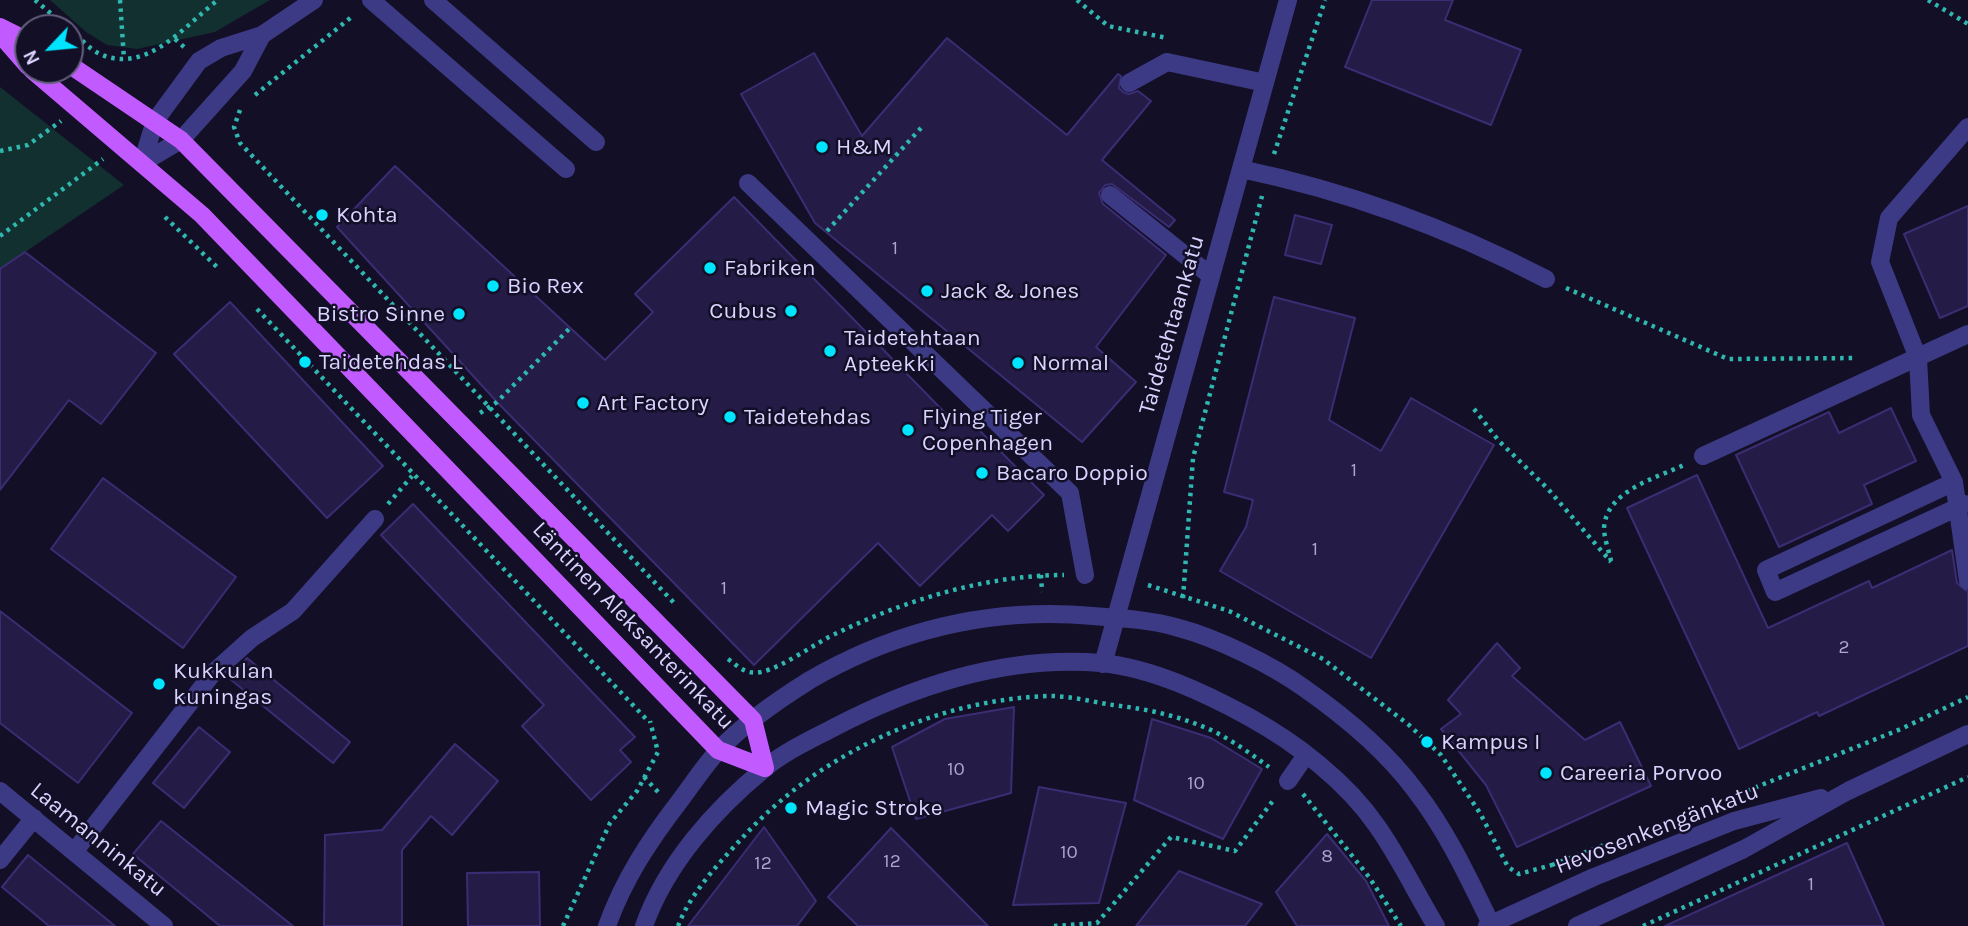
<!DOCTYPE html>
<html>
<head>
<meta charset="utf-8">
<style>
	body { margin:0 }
	#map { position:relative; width:1968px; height:926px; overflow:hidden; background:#130f26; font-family:Karla,sans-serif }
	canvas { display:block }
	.north { position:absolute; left:14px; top:14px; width:70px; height:70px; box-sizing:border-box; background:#130f26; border:2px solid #625e7d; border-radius:50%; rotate:244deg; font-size:19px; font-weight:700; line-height:28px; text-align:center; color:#d9d4ff }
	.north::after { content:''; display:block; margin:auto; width:24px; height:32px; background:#00e5ff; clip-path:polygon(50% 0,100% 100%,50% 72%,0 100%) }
</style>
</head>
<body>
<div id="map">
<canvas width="1968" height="926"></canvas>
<div class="north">N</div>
</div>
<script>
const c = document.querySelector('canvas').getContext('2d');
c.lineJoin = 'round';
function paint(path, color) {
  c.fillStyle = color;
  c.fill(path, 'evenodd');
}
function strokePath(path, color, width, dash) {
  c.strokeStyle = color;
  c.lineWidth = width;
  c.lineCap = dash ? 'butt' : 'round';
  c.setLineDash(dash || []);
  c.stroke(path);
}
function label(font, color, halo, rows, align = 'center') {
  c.font = font + ' Karla,sans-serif';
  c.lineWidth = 5;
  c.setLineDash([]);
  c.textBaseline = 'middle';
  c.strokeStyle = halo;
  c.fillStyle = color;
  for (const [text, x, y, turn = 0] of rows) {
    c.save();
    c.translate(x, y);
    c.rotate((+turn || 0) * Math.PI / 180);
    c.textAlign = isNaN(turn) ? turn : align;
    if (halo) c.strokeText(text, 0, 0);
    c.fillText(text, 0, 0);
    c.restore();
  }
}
const green = new Path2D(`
	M 50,0 L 270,0 L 215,32 L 137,49 L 107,45 L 86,32 Z
	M 0,87 L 124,185 L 0,269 Z`);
const building = new Path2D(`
	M 1372,0 L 1453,0 L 1445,20 L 1521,50 L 1491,125 L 1345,67 Z
	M 947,38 L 1067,135 L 1118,74 L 1121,76 L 1119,88 L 1123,92 L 1129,94 L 1138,91 L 1151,101 L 1102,160 L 1175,220 L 1169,227 L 1112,184 L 1105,185 L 1099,193 L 1103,204 L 1166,255 L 1096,347 L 1136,382 L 1082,442 L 815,223 L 741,94 L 814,53 L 862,136 Z
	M 395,166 L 605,360 L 653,312 L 635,294 L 734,197 L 954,422 L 962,413 L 1044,495 L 1008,531 L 992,515 L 920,586 L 878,543 L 754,665 L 497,402 L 337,227 Z
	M 1968,206 L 1968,306 L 1940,318 L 1904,234 Z
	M 1295,215 L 1332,225 L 1321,264 L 1285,255 Z
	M 25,252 L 156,353 L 101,424 L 69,400 L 0,490 L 0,269 Z
	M 1274,297 L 1355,318 L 1329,420 L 1381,451 L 1411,398 L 1494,445 L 1371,658 L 1220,571 L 1246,527 L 1253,500 L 1224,492 Z
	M 230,302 L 383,466 L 327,518 L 174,354 Z
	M 1891,408 L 1916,461 L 1864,485 L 1872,504 L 1779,547 L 1736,455 L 1829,412 L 1839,433 Z
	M 1697,475 L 1768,628 L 1869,581 L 1872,588 L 1952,550 L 1957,583 L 1968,592 L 1968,646 L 1819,716 L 1817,712 L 1739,749 L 1627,508 Z
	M 103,478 L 236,577 L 183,648 L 51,549 Z
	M 413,504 L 635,737 L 620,750 L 631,762 L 591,800 L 522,726 L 544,705 L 381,535 Z
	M 0,611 L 132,713 L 78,783 L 0,723 Z
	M 1497,643 L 1520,668 L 1512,676 L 1585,740 L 1620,722 L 1651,786 L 1517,847 L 1486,785 L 1441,729 L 1461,714 L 1448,700 Z
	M 247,658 L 350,742 L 333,763 L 230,679 Z
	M 1014,707 L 1011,793 L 916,819 L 892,747 L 945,719 Z
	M 1152,719 L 1211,738 L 1262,769 L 1223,839 L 1134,800 Z
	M 199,727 L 230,752 L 184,808 L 153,783 Z
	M 455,744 L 498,781 L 452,835 L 431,816 L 402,850 L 402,926 L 324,926 L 325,835 L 382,830 Z
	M 1039,787 L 1126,803 L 1099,903 L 1013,905 Z
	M 161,821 L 293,926 L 220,926 L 133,854 Z
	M 764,827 L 816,901 L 797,926 L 688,926 Z
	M 891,828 L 988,926 L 858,926 L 828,897 Z
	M 1327,834 L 1366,881 L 1389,926 L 1297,926 L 1276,892 Z
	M 1847,843 L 1884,926 L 1665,926 Z
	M 28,855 L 115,926 L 49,926 L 2,887 Z
	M 1179,871 L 1262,904 L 1245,926 L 1136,926 Z
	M 539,872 L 540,926 L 468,926 L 467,873 Z`);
const path = new Path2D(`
	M 35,0 L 68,28
	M 120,0 L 124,59
	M 1077,0 L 1108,26 L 1167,38
	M 1928,0 L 1968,24
	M 70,29 C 79,37 89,49 100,54 C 147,75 185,25 218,0
	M 175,39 L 184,47
	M 255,95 L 354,15
	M 240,110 L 234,127 L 240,143 L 676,605
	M 0,151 L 28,145 L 61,121
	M 1274,154 L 1325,0
	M 165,217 L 217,267
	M 827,231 L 921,128
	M 0,236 L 103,159
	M 1566,288 L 1728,359 L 1857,358
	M 257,309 L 649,722
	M 1474,409 L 1499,441 L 1548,489 L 1611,562
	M 480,413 L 497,402 L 570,328
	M 388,504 L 412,476
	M 1611,561 C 1609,551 1604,538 1604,528 C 1606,491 1656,478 1684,465
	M 1041,575 L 1042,592
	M 1148,585 L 1229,611 L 1323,659 L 1409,725 L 1441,755 L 1480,813 L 1508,867 L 1519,874 L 1552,865 L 1554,870
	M 1183,598 L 1193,458 L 1262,196
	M 728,659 C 739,667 746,675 761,672 C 784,667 815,643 837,633 C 906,600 987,575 1064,575
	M 644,777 L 659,793
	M 1303,794 L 1369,877 L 1401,926
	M 1739,794 L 1901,729 L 1968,697
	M 1552,865 L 1604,845
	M 563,926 L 610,823 L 637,791 L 658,752 L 650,721
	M 678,926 C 691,892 720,862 744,836 C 820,753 937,699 1050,696 C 1071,696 1093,702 1113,705 C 1147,709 1180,716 1211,730 C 1232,740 1251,754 1269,767
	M 1054,926 L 1097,923 L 1171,837 L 1235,851 L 1275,798
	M 1643,926 L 1968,777`);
const minor = new Path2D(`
	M 371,0 L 566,169
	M 433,0 L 596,142
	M 1129,83 L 1167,62 L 1265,83
	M 1968,127 L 1889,218 L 1880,262 L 1918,358 L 1921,415 L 1954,482 L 1968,581
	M 142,163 L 155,121 L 199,61 L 221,48 L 262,35 L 314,0
	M 142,163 L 181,140 L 243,71 L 262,35
	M 1241,169 C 1347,191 1450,229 1546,279
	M 748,183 L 1070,493 L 1085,575
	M 1110,195 L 1211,276
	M 1703,456 L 1968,334
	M 1954,482 L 1766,570 L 1775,592 L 1965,504
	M 1103,664 L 1288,0
	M 1288,781 L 1306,755
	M 0,791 L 164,926
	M 74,852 L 213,673 L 252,638 L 293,611 L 375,519
	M 0,860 L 34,818
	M 607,926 C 624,879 649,841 679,802 C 692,785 704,766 718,751 C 744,723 778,700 810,680 C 898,629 991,607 1093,616 C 1121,618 1152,620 1179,628 C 1217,638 1272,665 1304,688 C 1344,716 1386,751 1415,790 C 1447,831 1469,879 1492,926
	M 644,926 C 666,864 714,810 764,769 C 784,752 810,740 833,728 C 915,685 1006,655 1101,663 C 1152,668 1205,693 1249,717 C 1296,743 1346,781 1377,826 C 1399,857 1416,893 1436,926
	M 1487,926 L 1594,877 L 1734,821 L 1821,798
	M 1577,926 L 1744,849 L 1848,791 L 1968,734`);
const major = new Path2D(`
	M 0,27 L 28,41
	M 0,34 L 28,66
	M 70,65 L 181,140 L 753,720 L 765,768
	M 32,70 L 202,215 L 718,750 L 765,768`);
const markers = [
	[822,147,7,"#00e5ff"],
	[322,215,7,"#00e5ff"],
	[710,268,7,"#00e5ff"],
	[493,286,7,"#00e5ff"],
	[927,291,7,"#00e5ff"],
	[791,311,7,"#00e5ff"],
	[459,314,7,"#00e5ff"],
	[830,351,7,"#00e5ff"],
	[305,362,7,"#00e5ff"],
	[1018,363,7,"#00e5ff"],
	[583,403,7,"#00e5ff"],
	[730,417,7,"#00e5ff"],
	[908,430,7,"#00e5ff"],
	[982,473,7,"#00e5ff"],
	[159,684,7,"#00e5ff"],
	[1427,742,7,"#00e5ff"],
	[1546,773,7,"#00e5ff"],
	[791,808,7,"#00e5ff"]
];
const numberNames = [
	["1",895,249],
	["1",1354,471],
	["1",1315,550],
	["1",724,589],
	["2",1844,648],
	["10",956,770],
	["10",1196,784],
	["10",1069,853],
	["8",1327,857],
	["12",892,862],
	["12",763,864],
	["1",1811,885]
];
const poiNames = [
	["H&M",836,147],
	["Kohta",336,215],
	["Fabriken",724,268],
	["Bio Rex",507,286],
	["Jack & Jones",941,291],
	["Cubus",777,311,"right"],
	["Bistro Sinne",445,314,"right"],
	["Taidetehtaan",844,338],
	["Apteekki",844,364],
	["Taidetehdas L",319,362],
	["Normal",1032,363],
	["Art Factory",597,403],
	["Taidetehdas",744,417],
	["Flying Tiger",922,417],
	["Copenhagen",922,443],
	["Bacaro Doppio",996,473],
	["Kukkulan",173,671],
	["kuningas",173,697],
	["Kampus I",1441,742],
	["Careeria Porvoo",1560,773],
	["Magic Stroke",805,808]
];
const streetNames = [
	["Taidetehtaankatu",1172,325,-74],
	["Läntinen Aleksanterinkatu",633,626,46],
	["Hevosenkengänkatu",1657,829,-21],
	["Laamanninkatu",98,840,39]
];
paint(green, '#12302f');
paint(building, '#241b47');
strokePath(building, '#3b2d73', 2);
strokePath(path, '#2fb8b0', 4.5, [3.5, 5]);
strokePath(minor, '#3d3a85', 18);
strokePath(major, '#c25bff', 18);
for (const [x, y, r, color] of markers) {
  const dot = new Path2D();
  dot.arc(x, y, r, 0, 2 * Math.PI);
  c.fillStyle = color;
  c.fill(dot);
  strokePath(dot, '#130f26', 2.5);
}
label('19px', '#aca6d1', null, numberNames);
label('23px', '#d9d4ff', '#130f26', poiNames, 'left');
label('23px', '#d9d4ff', '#130f26', streetNames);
</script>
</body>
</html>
